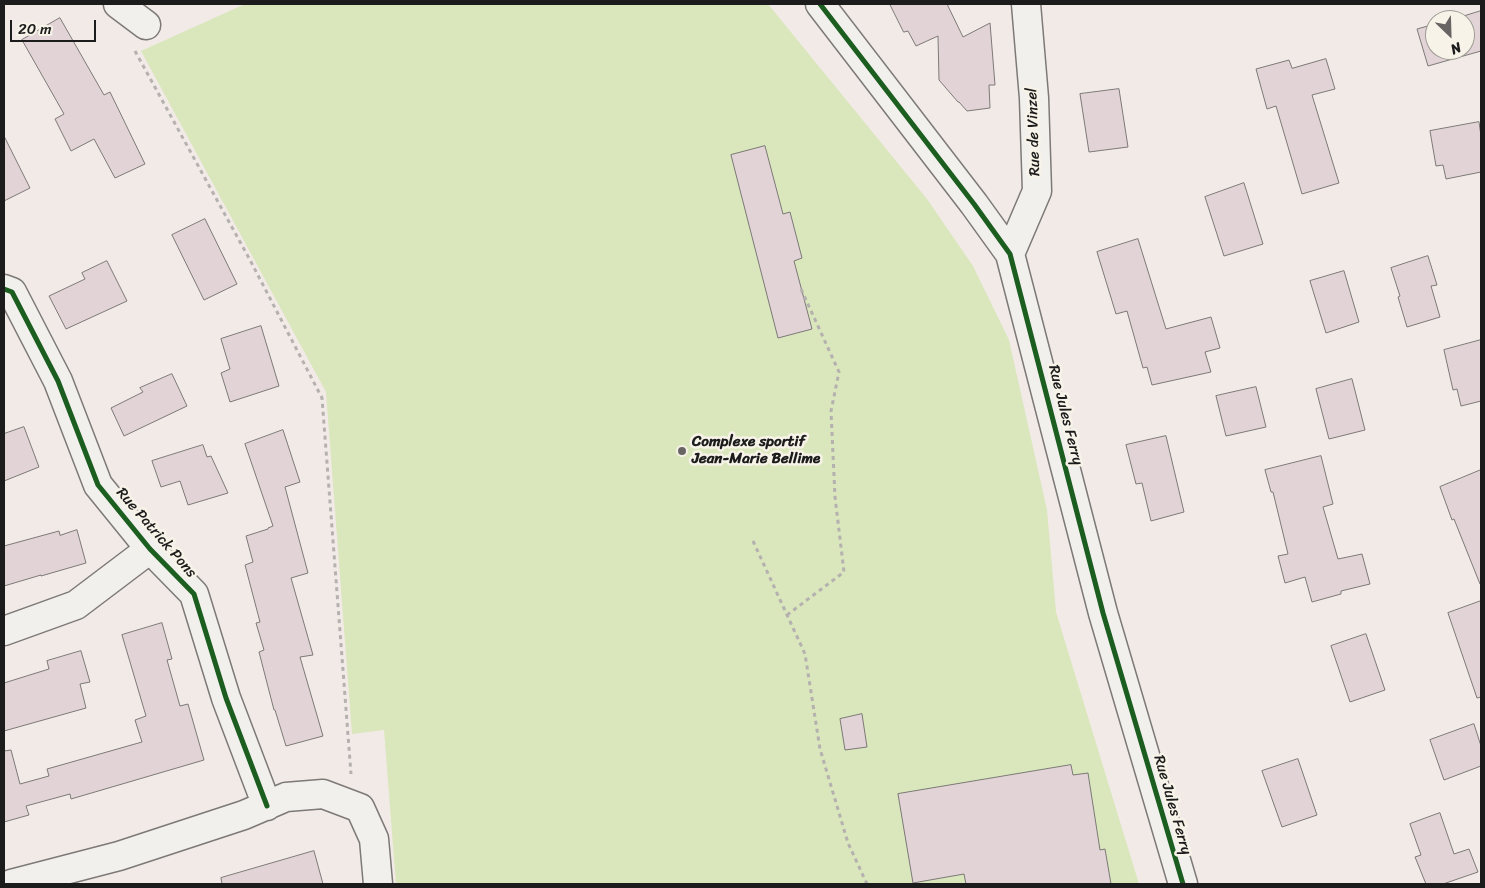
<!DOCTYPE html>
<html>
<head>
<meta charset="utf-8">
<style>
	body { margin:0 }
	#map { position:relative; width:1485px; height:888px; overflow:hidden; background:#f2eae7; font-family:Sriracha,sans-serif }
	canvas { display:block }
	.frame { position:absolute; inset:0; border:5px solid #1c1c1c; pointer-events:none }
	.north { position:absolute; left:1425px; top:10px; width:50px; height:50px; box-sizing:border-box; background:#f7f3e8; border:1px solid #9f9d96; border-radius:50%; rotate:156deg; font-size:14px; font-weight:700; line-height:20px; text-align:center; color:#1c1c1c }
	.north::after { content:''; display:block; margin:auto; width:18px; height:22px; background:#676463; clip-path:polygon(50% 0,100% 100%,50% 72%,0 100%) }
	.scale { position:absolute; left:10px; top:20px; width:86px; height:22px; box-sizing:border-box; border:2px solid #1c1c1c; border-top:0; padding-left:6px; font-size:15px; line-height:18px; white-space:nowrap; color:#1c1c1c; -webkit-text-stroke:4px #f7f3e8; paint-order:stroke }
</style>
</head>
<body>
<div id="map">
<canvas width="1485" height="888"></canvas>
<div class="frame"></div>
<div class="north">N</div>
<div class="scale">20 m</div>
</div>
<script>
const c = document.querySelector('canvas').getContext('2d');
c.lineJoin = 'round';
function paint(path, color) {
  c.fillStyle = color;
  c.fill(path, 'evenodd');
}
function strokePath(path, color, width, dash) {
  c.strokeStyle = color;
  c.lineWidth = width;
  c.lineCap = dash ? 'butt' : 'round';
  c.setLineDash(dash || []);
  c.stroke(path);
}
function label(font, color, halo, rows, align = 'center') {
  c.font = font + ' Sriracha,sans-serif';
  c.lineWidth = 5;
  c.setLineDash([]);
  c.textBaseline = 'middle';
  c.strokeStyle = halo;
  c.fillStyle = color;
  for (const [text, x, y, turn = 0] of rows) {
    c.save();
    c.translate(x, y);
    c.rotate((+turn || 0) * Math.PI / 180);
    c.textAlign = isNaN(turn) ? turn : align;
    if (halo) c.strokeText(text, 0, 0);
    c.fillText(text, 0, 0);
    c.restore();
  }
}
const green = new Path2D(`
	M 245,4 L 768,4 L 927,199 L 973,266 L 1009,340 L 1047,510 L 1056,612 L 1139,884 L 396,884 L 384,730 L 352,734 L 326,392 L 141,51 Z`);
const building = new Path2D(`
	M 890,4 L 947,4 L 963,37 L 990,23 L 995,85 L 989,85 L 990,108 L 967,111 L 959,102 L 958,102 L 939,80 L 938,36 L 916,46 L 908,31 L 904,32 Z
	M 1481,11 L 1481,51 L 1428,66 L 1417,29 L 1435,24 L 1435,50 L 1465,50 L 1465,20 L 1451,20 Z
	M 60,18 L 104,95 L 110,92 L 145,164 L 115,178 L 94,139 L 71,151 L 55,119 L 64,114 L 22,40 Z
	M 1326,59 L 1335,89 L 1312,95 L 1339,183 L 1302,194 L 1276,106 L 1267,109 L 1256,69 L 1289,60 L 1292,68 Z
	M 1119,89 L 1128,147 L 1089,152 L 1080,94 Z
	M 1479,122 L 1481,136 L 1481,172 L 1446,179 L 1443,165 L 1436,166 L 1430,131 Z
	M 4,136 L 30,188 L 4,201 Z
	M 765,146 L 783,214 L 790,212 L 802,258 L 794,261 L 812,329 L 778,338 L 731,155 Z
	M 1244,183 L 1263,244 L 1224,256 L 1205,197 Z
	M 205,219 L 237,284 L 204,300 L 172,235 Z
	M 1138,239 L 1166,329 L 1211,317 L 1220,348 L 1205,352 L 1211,372 L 1152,385 L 1147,367 L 1143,368 L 1127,311 L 1116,314 L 1097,252 Z
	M 1428,256 L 1437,285 L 1431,286 L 1440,317 L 1407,327 L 1398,297 L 1400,296 L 1391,268 Z
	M 107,261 L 127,301 L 66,329 L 49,296 L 85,279 L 82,273 Z
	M 1344,271 L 1359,322 L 1326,333 L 1310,281 Z
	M 261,326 L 279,386 L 230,402 L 221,373 L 230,369 L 221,339 Z
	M 1481,340 L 1481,401 L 1461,406 L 1457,389 L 1453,390 L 1444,350 Z
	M 172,374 L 187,406 L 124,436 L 111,408 L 143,392 L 140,388 Z
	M 1352,379 L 1365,430 L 1329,439 L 1316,389 Z
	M 1256,387 L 1266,427 L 1226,436 L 1216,396 Z
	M 24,427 L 39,467 L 4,481 L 4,434 Z
	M 283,430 L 300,482 L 285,487 L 308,573 L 291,578 L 313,655 L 300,657 L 323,736 L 286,746 L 275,710 L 274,710 L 259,652 L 264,650 L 256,623 L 260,622 L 245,565 L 253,562 L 246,536 L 268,529 L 268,528 L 273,526 L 245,444 Z
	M 1166,436 L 1184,512 L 1151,521 L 1142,483 L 1136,484 L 1126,445 Z
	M 203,445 L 207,457 L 211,456 L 228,493 L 188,505 L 180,481 L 161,487 L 152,461 Z
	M 1321,456 L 1333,504 L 1323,507 L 1338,559 L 1362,554 L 1370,584 L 1341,591 L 1341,594 L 1312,602 L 1305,577 L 1285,583 L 1278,556 L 1288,554 L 1273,492 L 1271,492 L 1265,470 Z
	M 1481,470 L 1481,583 L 1480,584 L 1454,519 L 1452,520 L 1440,487 Z
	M 77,530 L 86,563 L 41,576 L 41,575 L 4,586 L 4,546 L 59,531 L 60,535 Z
	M 1481,601 L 1481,697 L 1477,698 L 1448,613 Z
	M 162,623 L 172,659 L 167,660 L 180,706 L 188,704 L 204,760 L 71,799 L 70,794 L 26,806 L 29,815 L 4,822 L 4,751 L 11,750 L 20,784 L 49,776 L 47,769 L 142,742 L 135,720 L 146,716 L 122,635 Z
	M 1366,634 L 1385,690 L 1350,702 L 1331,646 Z
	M 81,651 L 90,682 L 80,684 L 86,708 L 4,731 L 4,683 L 49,669 L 47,661 Z
	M 862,714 L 867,747 L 845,750 L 840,719 Z
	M 1474,724 L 1481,746 L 1481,766 L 1444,780 L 1430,740 Z
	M 1298,759 L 1317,815 L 1282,827 L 1262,771 Z
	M 1071,765 L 1073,775 L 1088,773 L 1100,850 L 1105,849 L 1111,884 L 966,884 L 964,874 L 913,883 L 898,794 Z
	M 1440,813 L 1454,854 L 1469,849 L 1478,872 L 1443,884 L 1426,884 L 1415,857 L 1421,855 L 1410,824 Z
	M 314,851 L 323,884 L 222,884 L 221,878 Z`);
const path = new Path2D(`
	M 135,51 L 250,260 L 322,398 L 351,774
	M 753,541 L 805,654 L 820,749 L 848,843 L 867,884
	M 787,615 L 844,572 L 835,497 L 831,411 L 839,372 L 801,289`);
const street = new Path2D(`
	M 118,4 L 146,25
	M 820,4 L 974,204 L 1010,254 L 1103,613 L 1183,884
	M 1010,254 L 1037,191 L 1034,98 L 1026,4
	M 4,289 L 12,292 L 58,381 L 98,485 L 150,549 L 194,594 L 226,698 L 267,806
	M 4,631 L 76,605 L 150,549
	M 11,884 L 119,856 L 244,815 L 286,797 L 323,794 L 360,808 L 374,839 L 378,884`);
const cycleway = new Path2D(`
	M 820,4 L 974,204 L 1010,254 L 1103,613 L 1183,884
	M 4,289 L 12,292 L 58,381 L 98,485 L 150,549 L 194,594 L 226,698 L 267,806`);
const markers = [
	[682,451,5,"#676463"]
];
const streetNames = [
	["Rue de Vinzel",1034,132,-92],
	["Rue Jules Ferry",1065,415,76],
	["Rue Patrick Pons",156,533,49],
	["Rue Jules Ferry",1172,805,74]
];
const poiNames = [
	["Complexe sportif",692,442],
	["Jean-Marie Bellime",692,459]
];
paint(green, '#dae6bc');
paint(building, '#e1d3d6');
strokePath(building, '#7c7977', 1);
strokePath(street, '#7c7977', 31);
strokePath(path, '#b4b1af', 3, [4, 4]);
strokePath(street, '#f2f0ec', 28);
strokePath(cycleway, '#1b5e20', 5);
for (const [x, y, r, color] of markers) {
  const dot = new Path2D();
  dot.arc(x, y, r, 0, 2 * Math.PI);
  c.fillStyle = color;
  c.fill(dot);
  strokePath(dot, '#f7f3e8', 2);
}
label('15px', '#1c1c1c', '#f7f3e8', streetNames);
label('bold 15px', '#1c1c1c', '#f7f3e8', poiNames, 'left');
</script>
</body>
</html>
